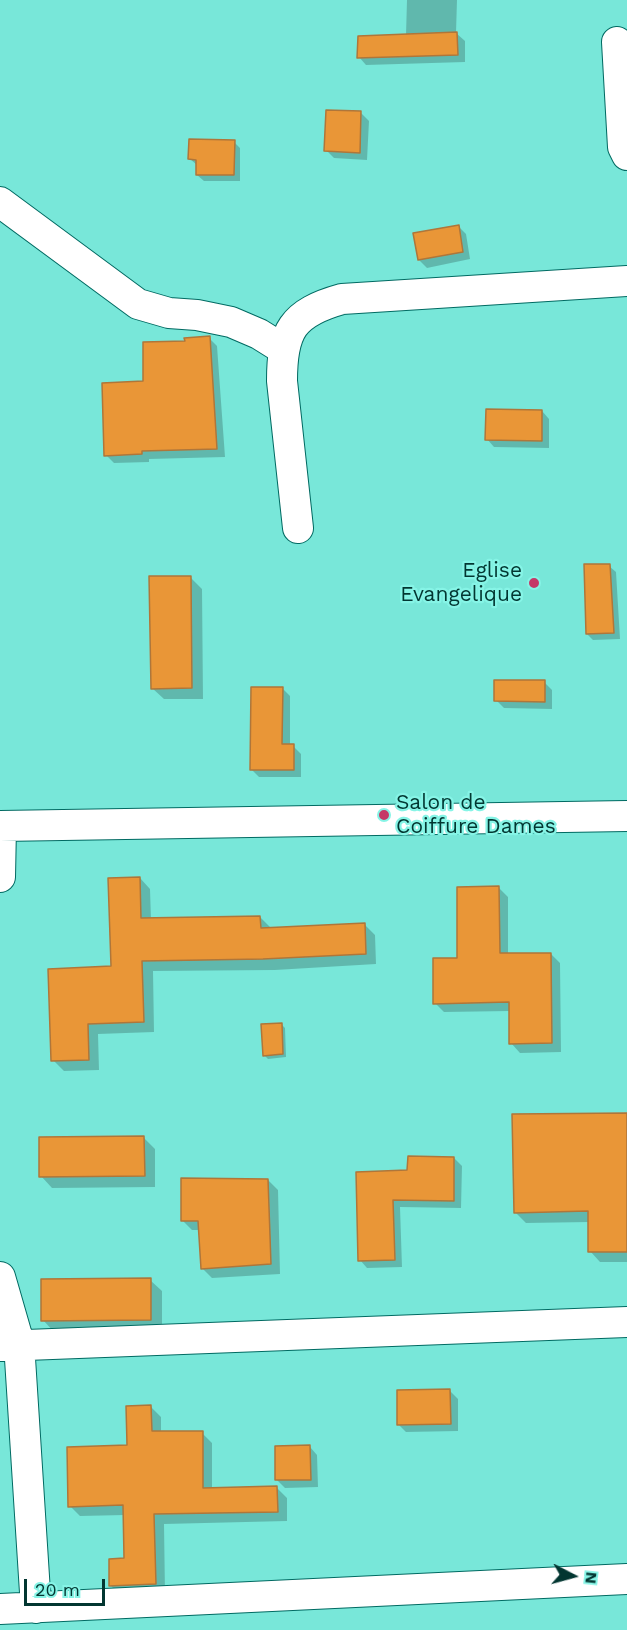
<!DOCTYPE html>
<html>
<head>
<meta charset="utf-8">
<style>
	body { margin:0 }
	#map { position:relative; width:627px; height:1630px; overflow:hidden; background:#78e7d9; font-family:"Work Sans",sans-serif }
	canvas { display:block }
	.north { position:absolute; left:543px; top:1546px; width:60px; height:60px; -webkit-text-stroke:4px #86f4e6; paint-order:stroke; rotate:96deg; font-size:16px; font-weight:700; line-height:24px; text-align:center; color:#023631 }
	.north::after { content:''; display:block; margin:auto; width:21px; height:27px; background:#023631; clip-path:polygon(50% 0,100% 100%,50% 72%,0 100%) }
	.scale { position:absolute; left:24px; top:1579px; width:81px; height:27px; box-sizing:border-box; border:3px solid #023631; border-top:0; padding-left:8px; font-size:18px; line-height:21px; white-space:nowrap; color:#023631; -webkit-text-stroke:4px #86f4e6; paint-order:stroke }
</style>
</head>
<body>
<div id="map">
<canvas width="627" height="1630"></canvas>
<div class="north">N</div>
<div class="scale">20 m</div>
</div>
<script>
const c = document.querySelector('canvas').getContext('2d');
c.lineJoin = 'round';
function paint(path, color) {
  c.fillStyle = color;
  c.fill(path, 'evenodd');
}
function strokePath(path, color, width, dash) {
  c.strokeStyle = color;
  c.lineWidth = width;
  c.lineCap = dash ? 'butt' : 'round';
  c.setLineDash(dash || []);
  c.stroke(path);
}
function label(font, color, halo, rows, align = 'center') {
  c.font = font + ' "Work Sans",sans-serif';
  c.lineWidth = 4.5;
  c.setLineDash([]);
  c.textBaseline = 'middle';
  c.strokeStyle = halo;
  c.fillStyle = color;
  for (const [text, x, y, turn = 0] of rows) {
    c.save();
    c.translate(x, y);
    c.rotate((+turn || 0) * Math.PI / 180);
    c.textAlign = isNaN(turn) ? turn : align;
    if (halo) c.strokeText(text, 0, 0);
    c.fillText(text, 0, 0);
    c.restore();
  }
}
const shadow = new Path2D(`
	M 407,0 L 457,0 L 456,33 L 465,41 L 465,62 L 366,65 L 359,57 L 406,35 Z
	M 361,113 L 369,121 L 367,160 L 334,158 L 326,150 Z
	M 234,142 L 240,148 L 240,181 L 204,181 L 197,175 L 197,165 L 190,159 Z
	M 458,226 L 466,234 L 470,259 L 427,268 L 419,260 Z
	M 209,338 L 217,346 L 225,457 L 149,459 L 149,462 L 114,463 L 106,455 L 145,383 L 186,342 Z
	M 542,411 L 549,419 L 549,448 L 494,447 L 487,439 Z
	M 609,566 L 616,572 L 620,639 L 593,640 L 587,634 Z
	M 190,577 L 202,589 L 203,699 L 164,699 L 152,688 Z
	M 544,682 L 552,690 L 552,709 L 504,708 L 496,700 Z
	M 282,688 L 290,696 L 290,746 L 293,746 L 301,754 L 301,777 L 259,777 L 251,769 Z
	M 140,878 L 150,889 L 151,920 L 260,917 L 271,928 L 364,924 L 375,935 L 376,964 L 275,970 L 153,971 L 154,1032 L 98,1034 L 99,1070 L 64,1071 L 53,1060 L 112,968 Z
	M 499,888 L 508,897 L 508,954 L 551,954 L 560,963 L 561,1052 L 520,1053 L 511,1043 L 510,1011 L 444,1012 L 435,1003 Z
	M 281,1024 L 285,1028 L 286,1057 L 268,1059 L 264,1055 Z
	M 627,1114 L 627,1262 L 600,1262 L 590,1251 L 590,1222 L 526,1223 L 515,1212 Z
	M 144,1138 L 155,1149 L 155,1187 L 52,1188 L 41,1176 Z
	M 454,1158 L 462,1166 L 461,1208 L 400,1207 L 402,1267 L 367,1268 L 360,1260 L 357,1173 L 409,1172 Z
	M 268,1180 L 278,1190 L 280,1274 L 212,1278 L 202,1268 L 200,1230 L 192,1230 L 182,1220 Z
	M 150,1280 L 162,1291 L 162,1331 L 54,1332 L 43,1320 Z
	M 450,1391 L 458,1399 L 458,1431 L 406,1432 L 399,1425 Z
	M 151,1407 L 161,1417 L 161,1433 L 202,1433 L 212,1443 L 212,1490 L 277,1488 L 287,1498 L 287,1521 L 164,1524 L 165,1594 L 121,1596 L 111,1586 L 126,1560 L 125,1515 L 80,1516 L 70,1506 L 129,1447 Z
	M 310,1447 L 317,1455 L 318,1487 L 285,1488 L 277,1480 Z`);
const building = new Path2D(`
	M 457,32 L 458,55 L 357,58 L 358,36 Z
	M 326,110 L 361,111 L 360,153 L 324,151 Z
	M 189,139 L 235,140 L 234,175 L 196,175 L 196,160 L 188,159 Z
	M 459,225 L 463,252 L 418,260 L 413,233 Z
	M 210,336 L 217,449 L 142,451 L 142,454 L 104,456 L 102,383 L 143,381 L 143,342 L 185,341 L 184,338 Z
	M 486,409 L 542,410 L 542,441 L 485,440 Z
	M 584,564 L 610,564 L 614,633 L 586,634 Z
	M 149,576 L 191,576 L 192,688 L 151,689 Z
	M 494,680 L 545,680 L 545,702 L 494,701 Z
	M 251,687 L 283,687 L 282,744 L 294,744 L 294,770 L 250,770 Z
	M 140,877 L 141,918 L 260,916 L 261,928 L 365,923 L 366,954 L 263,959 L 142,961 L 144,1022 L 88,1024 L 89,1060 L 51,1061 L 48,969 L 111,966 L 108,878 Z
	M 499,886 L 500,953 L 551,953 L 552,1043 L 509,1044 L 509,1002 L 433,1004 L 433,958 L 457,958 L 457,887 Z
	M 282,1023 L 283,1054 L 263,1056 L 261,1024 Z
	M 627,1113 L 627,1252 L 588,1252 L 588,1211 L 514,1213 L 512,1114 Z
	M 144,1136 L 145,1176 L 39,1177 L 39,1137 Z
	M 408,1156 L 454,1157 L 454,1201 L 393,1200 L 395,1260 L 358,1261 L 356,1172 L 407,1170 Z
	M 181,1178 L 268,1179 L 271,1264 L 201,1269 L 198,1221 L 181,1221 Z
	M 151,1278 L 151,1320 L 41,1321 L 41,1279 Z
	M 450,1389 L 451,1424 L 397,1425 L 397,1390 Z
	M 151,1405 L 152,1431 L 203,1431 L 203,1488 L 277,1486 L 278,1512 L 154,1514 L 156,1584 L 109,1586 L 109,1559 L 124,1558 L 123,1505 L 68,1507 L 67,1447 L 127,1445 L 126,1406 Z
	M 310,1445 L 311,1480 L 275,1480 L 275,1446 Z`);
const street = new Path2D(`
	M 617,42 L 623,147 L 627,155
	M 0,202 L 138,304 L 169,313 L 197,315 L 231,322 L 259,334 L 283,349
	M 298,528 L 282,381 C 282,331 292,313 342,299 L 627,281
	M 0,826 L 627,816
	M 0,877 L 1,826
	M 0,1277 L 19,1343 L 36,1608
	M 0,1346 L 627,1322
	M 0,1609 L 627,1579`);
const markers = [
	[534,583,6,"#c53867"],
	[384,815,6,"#c53867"]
];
const poiNames = [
	["Eglise",522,571],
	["Evangelique",522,595],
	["Salon de",396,803,"left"],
	["Coiffure Dames",396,827,"left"]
];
paint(shadow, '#0003');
paint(building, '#e99637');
strokePath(building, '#af763a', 1.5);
strokePath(street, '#016a62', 32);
strokePath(street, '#fff', 30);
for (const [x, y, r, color] of markers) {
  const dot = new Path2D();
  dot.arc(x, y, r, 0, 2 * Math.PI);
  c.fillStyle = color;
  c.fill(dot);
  strokePath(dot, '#86f4e6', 2);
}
label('21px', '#023631', '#86f4e6', poiNames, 'right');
</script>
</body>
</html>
